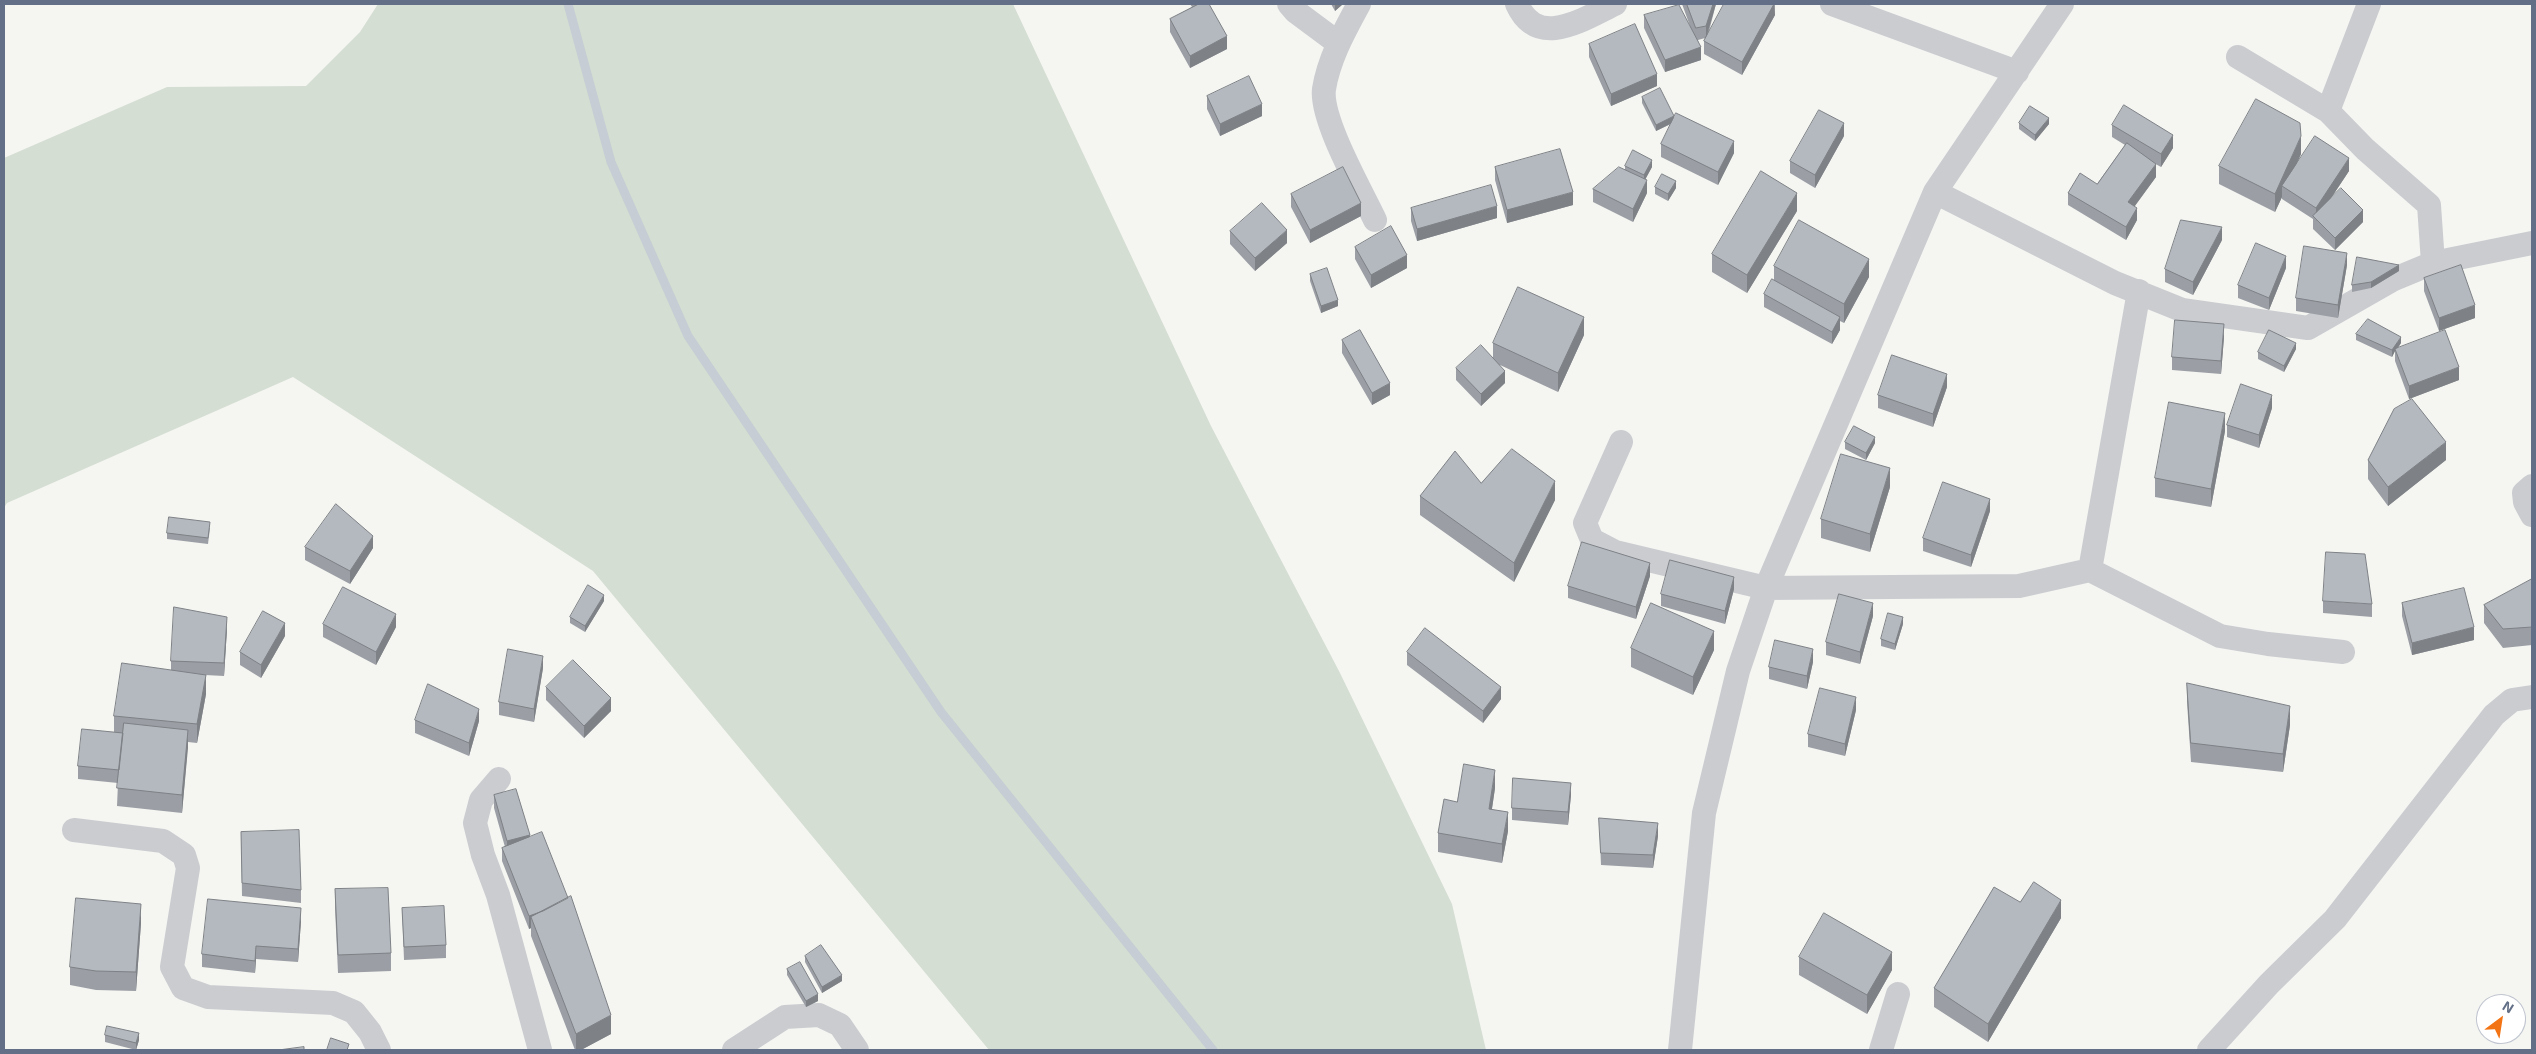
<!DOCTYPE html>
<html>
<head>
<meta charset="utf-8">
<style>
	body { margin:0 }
	#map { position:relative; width:2536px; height:1054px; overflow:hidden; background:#f5f6f2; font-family:"Exo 2",sans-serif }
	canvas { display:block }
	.frame { position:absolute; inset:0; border:5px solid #626f86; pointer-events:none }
	.north { position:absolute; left:2476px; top:994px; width:50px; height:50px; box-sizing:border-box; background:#fff; border:1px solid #c0c5cf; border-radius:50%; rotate:31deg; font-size:14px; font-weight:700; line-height:20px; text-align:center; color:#626f86 }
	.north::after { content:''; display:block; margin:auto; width:18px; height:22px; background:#f37414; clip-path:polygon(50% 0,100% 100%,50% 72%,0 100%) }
</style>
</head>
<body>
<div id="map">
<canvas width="2536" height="1054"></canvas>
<div class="frame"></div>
<div class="north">N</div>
</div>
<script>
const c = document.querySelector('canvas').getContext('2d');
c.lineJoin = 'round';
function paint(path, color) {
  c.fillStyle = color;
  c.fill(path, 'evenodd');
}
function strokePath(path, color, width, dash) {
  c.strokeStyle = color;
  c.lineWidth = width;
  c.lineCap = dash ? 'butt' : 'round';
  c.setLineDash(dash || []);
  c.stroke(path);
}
const green = new Path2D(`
	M 378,4 L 1013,4 L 1211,426 L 1340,673 L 1452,904 L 1486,1050 L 989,1050 L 593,571 L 293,377 L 7,503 L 4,508 L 4,158 L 167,87 L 306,86 L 360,32 Z`);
const stream = new Path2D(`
	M 568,4 L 611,162 L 688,336 L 941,712 L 1213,1050`);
const minor = new Path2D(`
	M 1289,4 L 1295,11 L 1338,43
	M 1359,4 C 1345,30 1329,58 1324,89 C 1320,119 1361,190 1375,220
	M 1517,4 C 1538,50 1583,19 1615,4
	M 1832,4 L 2017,72
	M 2238,57 L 2328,111 L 2365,149 L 2429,205 L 2433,263
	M 2328,111 L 2369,4
	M 1935,192 L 2115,283 L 2182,310 L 2308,328 L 2392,280 L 2433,263 L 2532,243
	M 1621,442 L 1585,523 L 1592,540 L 1615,552 L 1766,588 L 2019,586 L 2090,570 L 2220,636 L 2268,644 L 2343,652
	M 2532,486 L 2524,493 L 2525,502 L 2532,515
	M 2090,570 L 2139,291
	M 499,779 L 481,800 L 475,823 L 483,855 L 498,895 L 540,1050
	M 74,830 L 163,841 L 184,855 L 188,868 L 172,967 L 183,988 L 208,997 L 333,1003 L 354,1012 L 370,1032 L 379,1050
	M 734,1050 L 785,1017 L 819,1015 L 840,1025 L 857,1050
	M 1680,1050 L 1704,813 L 1738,671 L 1766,588 L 1935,192 L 2062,4
	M 1881,1050 L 1898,994
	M 2209,1050 L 2269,984 L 2335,919 L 2494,715 L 2512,700 L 2532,697`);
const wall = new Path2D(`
	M 1190,4 L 1211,4 L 1209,5 L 1227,49 L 1190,68 L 1170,32 L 1170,19 L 1192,7 Z
	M 1331,4 L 1343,4 L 1335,11 Z
	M 1682,4 L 1716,4 L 1708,35 L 1775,4 L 1775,15 L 1742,75 L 1704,54 L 1704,41 L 1705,38 L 1698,40 L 1701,60 L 1665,72 L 1644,28 L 1644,15 L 1690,26 Z
	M 1589,44 L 1657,86 L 1611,106 L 1589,57 Z
	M 1207,96 L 1262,116 L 1220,136 L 1207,109 Z
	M 1642,97 L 1674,117 L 1734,153 L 1718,185 L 1661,157 L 1661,144 L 1671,124 L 1656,131 L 1642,103 Z
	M 2019,123 L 2049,124 L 2035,141 L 2019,129 Z
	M 2112,125 L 2173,148 L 2161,167 L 2152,162 L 2156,177 L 2135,206 L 2137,220 L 2126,240 L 2068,205 L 2068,193 L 2097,184 L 2125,145 L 2112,137 Z
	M 1844,136 L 1815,188 L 1790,173 L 1790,161 Z
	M 2301,154 L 2297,163 L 2349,171 L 2331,198 L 2363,222 L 2335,250 L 2313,229 L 2313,219 L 2282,199 L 2282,197 L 2275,212 L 2219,184 L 2219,166 Z
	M 1625,166 L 1652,167 L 1645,179 L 1647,193 L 1633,222 L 1593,202 L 1593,189 L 1625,170 Z
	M 1495,167 L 1573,205 L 1507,223 L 1495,180 Z
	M 1655,187 L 1676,188 L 1668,201 L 1655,194 Z
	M 1291,194 L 1361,216 L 1310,243 L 1291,207 Z
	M 1411,208 L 1497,218 L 1417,241 L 1411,221 Z
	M 1797,211 L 1747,293 L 1712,272 L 1712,254 Z
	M 1230,231 L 1287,243 L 1255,271 L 1230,244 Z
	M 2222,240 L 2193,295 L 2165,282 L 2165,269 Z
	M 1355,247 L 1407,268 L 1371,288 L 1355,259 Z
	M 2347,265 L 2338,318 L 2296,311 L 2296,298 Z
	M 1774,266 L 1869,277 L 1844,323 L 1840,321 L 1840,330 L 1832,344 L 1764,307 L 1764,294 L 1774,280 Z
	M 2286,268 L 2269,310 L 2238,298 L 2238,285 Z
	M 2399,271 L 2371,288 L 2352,292 L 2352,285 Z
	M 1310,274 L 1338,306 L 1321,313 L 1310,281 Z
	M 2424,278 L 2475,318 L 2439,331 L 2424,291 Z
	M 2356,334 L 2401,343 L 2398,348 L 2459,380 L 2409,399 L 2395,361 L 2395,351 L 2392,357 L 2356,340 Z
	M 1584,335 L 1558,392 L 1500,365 L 1505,383 L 1481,406 L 1456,380 L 1456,368 L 1493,357 L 1493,343 Z
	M 2224,337 L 2221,374 L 2172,370 L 2172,357 Z
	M 1342,340 L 1390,395 L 1372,405 L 1342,353 Z
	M 2296,349 L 2284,372 L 2258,359 L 2258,352 Z
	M 1947,387 L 1933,427 L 1878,408 L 1878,395 Z
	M 2272,408 L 2259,448 L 2227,437 L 2227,425 Z
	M 2225,431 L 2211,507 L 2155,497 L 2155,478 Z
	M 1845,442 L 1875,443 L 1866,460 L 1845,449 Z
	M 2368,460 L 2446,460 L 2388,506 L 2368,479 Z
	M 1481,483 L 1555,500 L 1514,582 L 1420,515 L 1420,496 Z
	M 1890,487 L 1870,552 L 1821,538 L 1821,519 Z
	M 1990,511 L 1971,567 L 1923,551 L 1923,538 Z
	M 210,528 L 208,544 L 167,539 L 167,533 Z
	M 305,547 L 373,548 L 350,584 L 305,560 Z
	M 1650,576 L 1636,619 L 1568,598 L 1568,586 Z
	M 2532,579 L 2532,645 L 2503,648 L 2484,623 L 2484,605 Z
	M 1734,589 L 1725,624 L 1661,606 L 1661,594 Z
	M 604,601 L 585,632 L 570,623 L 570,617 Z
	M 2323,601 L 2372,604 L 2372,617 L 2323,613 Z
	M 2402,603 L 2474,640 L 2412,655 L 2402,616 Z
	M 1873,616 L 1860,664 L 1826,655 L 1826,642 Z
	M 323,624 L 396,627 L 376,665 L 323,637 Z
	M 1903,624 L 1895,650 L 1881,646 L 1881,639 Z
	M 227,629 L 224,676 L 205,675 L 206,694 L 197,743 L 188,742 L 182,813 L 117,806 L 118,783 L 78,779 L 78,766 L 114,732 L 114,716 L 171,670 L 171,661 Z
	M 285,636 L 261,678 L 240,665 L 240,652 Z
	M 1631,648 L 1714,650 L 1693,695 L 1631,667 Z
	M 1407,652 L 1501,699 L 1483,723 L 1407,665 Z
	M 1813,662 L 1807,689 L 1769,679 L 1769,667 Z
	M 543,668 L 534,722 L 499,715 L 499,702 Z
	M 2187,683 L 2290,725 L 2283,772 L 2191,762 L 2187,702 Z
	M 546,687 L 611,711 L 584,738 L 546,700 Z
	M 1856,710 L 1845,756 L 1808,747 L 1808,734 Z
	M 415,720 L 479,721 L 469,756 L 415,733 Z
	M 1495,788 L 1492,809 L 1508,831 L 1502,863 L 1438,852 L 1438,833 L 1457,802 Z
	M 494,795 L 530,837 L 611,1034 L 581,1050 L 575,1050 L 531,936 L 531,928 L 529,929 L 502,861 L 502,848 L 505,847 L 494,808 Z
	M 1571,795 L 1568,825 L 1512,820 L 1512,808 Z
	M 1599,818 L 1658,836 L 1653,868 L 1601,865 Z
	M 241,832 L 301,890 L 301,903 L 242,896 Z
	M 335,889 L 391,953 L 391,971 L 338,973 L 335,908 Z
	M 2020,902 L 2061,918 L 1988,1042 L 1934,1007 L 1934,988 Z
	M 402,908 L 446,945 L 446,958 L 404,960 Z
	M 301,921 L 298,962 L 256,959 L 255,973 L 202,967 L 202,954 Z
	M 141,923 L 136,991 L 96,990 L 70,985 L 70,967 Z
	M 805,956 L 842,981 L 822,993 L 805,962 Z
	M 1799,957 L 1892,970 L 1867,1014 L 1799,975 Z
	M 787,969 L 818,1001 L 806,1007 L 787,975 Z
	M 105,1035 L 139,1040 L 136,1050 L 105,1042 Z`);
const shadedWall = new Path2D(`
	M 1335,4 L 1343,4 L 1335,11 Z
	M 1713,4 L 1716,4 L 1706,38 L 1706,26 Z
	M 1774,4 L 1775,15 L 1742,75 L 1742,62 Z
	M 1227,36 L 1227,49 L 1190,68 L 1190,56 Z
	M 1701,47 L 1701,60 L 1665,72 L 1665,60 Z
	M 1657,74 L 1657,86 L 1611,106 L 1611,94 Z
	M 1262,104 L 1262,116 L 1220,136 L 1220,124 Z
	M 1674,116 L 1674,122 L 1656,131 L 1656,125 Z
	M 2049,118 L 2049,124 L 2035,141 L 2035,135 Z
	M 1844,123 L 1844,136 L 1815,188 L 1815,175 Z
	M 2173,135 L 2173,148 L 2161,167 L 2161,154 Z
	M 2301,136 L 2301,154 L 2286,188 L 2282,186 L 2282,197 L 2275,212 L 2275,194 Z
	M 1734,141 L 1734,153 L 1718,185 L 1718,172 Z
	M 2349,158 L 2349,171 L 2316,221 L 2316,208 Z
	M 1652,160 L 1652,167 L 1644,182 L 1644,175 Z
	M 2156,164 L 2156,177 L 2128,215 L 2128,202 Z
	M 1647,180 L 1647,193 L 1633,222 L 1633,209 Z
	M 1676,181 L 1676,188 L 1668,201 L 1668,194 Z
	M 1573,192 L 1573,205 L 1507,223 L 1507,210 Z
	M 1797,193 L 1797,211 L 1747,293 L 1747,275 Z
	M 1361,203 L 1361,216 L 1310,243 L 1310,230 Z
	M 1497,206 L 1497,218 L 1417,241 L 1417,229 Z
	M 2137,208 L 2137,220 L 2126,240 L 2126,227 Z
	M 2363,210 L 2363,222 L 2335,250 L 2335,238 Z
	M 2222,227 L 2222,240 L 2193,295 L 2193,282 Z
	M 1287,230 L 1287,243 L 1255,271 L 1255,258 Z
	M 2347,253 L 2347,265 L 2338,318 L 2338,305 Z
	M 1407,255 L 1407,268 L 1371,288 L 1371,275 Z
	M 2286,256 L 2286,268 L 2269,310 L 2269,298 Z
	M 1869,259 L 1869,277 L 1844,323 L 1844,304 Z
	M 2399,265 L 2399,271 L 2371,288 L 2371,282 Z
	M 1338,300 L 1338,306 L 1321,313 L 1321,306 Z
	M 2475,305 L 2475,318 L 2439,331 L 2439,318 Z
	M 1584,317 L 1584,335 L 1558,392 L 1558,373 Z
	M 1840,317 L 1840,330 L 1832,344 L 1832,332 Z
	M 2224,324 L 2224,337 L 2221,374 L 2221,361 Z
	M 2401,337 L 2401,343 L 2396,350 L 2395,349 L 2395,351 L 2392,357 L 2392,350 Z
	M 2296,343 L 2296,349 L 2284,372 L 2284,366 Z
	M 2459,367 L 2459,380 L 2409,399 L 2409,386 Z
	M 1505,371 L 1505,383 L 1481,406 L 1481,394 Z
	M 1947,374 L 1947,387 L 1933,427 L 1933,414 Z
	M 1390,383 L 1390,395 L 1372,405 L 1372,393 Z
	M 2272,395 L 2272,408 L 2259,448 L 2259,435 Z
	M 2225,413 L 2225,431 L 2211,507 L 2211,489 Z
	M 1875,437 L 1875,443 L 1866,460 L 1866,453 Z
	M 2446,442 L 2446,460 L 2388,506 L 2388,487 Z
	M 1890,468 L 1890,487 L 1870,552 L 1870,534 Z
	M 1555,481 L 1555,500 L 1514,582 L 1514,563 Z
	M 1990,499 L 1990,511 L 1971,567 L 1971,555 Z
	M 373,536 L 373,548 L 350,584 L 350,571 Z
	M 1650,563 L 1650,576 L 1636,619 L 1636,607 Z
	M 1734,577 L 1734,589 L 1725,624 L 1725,611 Z
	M 604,595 L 604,601 L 585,632 L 585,626 Z
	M 1873,603 L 1873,616 L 1860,664 L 1860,652 Z
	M 396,614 L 396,627 L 376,665 L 376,652 Z
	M 227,617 L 227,629 L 224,676 L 224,663 Z
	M 1903,617 L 1903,624 L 1895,650 L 1895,644 Z
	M 285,623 L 285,636 L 261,678 L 261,665 Z
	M 2474,627 L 2474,640 L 2412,655 L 2412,643 Z
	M 1714,631 L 1714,650 L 1693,695 L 1693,677 Z
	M 1813,649 L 1813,662 L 1807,689 L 1807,676 Z
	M 543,656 L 543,668 L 534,722 L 534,709 Z
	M 206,675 L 206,694 L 197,743 L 197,724 Z
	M 1501,687 L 1501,699 L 1483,723 L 1483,711 Z
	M 1856,697 L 1856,710 L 1845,756 L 1845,744 Z
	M 611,698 L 611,711 L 584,738 L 584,726 Z
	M 2290,706 L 2290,725 L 2283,772 L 2283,754 Z
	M 479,709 L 479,721 L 469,756 L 469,743 Z
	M 188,730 L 188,748 L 182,813 L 182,795 Z
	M 1495,770 L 1495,788 L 1489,828 L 1489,809 Z
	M 1571,783 L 1571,795 L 1568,825 L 1568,812 Z
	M 1508,812 L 1508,831 L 1502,863 L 1502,844 Z
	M 1658,823 L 1658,836 L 1653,868 L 1653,855 Z
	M 530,835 L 530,848 L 507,854 L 507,841 Z
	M 570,900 L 531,917 L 531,928 L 529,929 L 529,916 Z
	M 2061,900 L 2061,918 L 1988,1042 L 1988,1024 Z
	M 141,904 L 141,923 L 136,991 L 136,972 Z
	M 301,908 L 301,921 L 298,962 L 298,949 Z
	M 256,946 L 256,959 L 255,973 L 255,961 Z
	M 1892,952 L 1892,970 L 1867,1014 L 1867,995 Z
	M 842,975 L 842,981 L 822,993 L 822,987 Z
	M 818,994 L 818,1001 L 806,1007 L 806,1001 Z
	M 611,1015 L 611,1034 L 581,1050 L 576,1050 L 576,1034 Z
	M 139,1033 L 139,1040 L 136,1050 L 136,1043 Z`);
const building = new Path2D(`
	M 1199,4 L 1209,4 L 1227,36 L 1190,56 L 1170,19 Z
	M 1687,4 L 1713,4 L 1706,26 L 1696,28 Z
	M 1724,4 L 1774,4 L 1742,62 L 1704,41 Z
	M 1679,5 L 1701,47 L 1665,60 L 1644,15 Z
	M 1635,24 L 1657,74 L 1611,94 L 1589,44 Z
	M 1249,76 L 1262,104 L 1220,124 L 1207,96 Z
	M 1660,88 L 1674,116 L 1656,125 L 1642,97 Z
	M 2256,99 L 2300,123 L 2301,136 L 2275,194 L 2219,166 Z
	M 2124,105 L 2173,135 L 2161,154 L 2112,125 Z
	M 2030,106 L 2049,118 L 2035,135 L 2019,123 Z
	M 1819,110 L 1844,123 L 1815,175 L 1790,161 Z
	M 1676,113 L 1734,141 L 1718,172 L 1661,144 Z
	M 2315,136 L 2349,158 L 2316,208 L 2282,186 Z
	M 2127,143 L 2156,164 L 2128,202 L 2137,208 L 2126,227 L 2068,193 L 2080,173 L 2097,184 Z
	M 1560,149 L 1573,192 L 1507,210 L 1495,167 Z
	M 1633,150 L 1652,160 L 1644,175 L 1625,166 Z
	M 1343,167 L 1361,203 L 1310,230 L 1291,194 Z
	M 1619,167 L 1647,180 L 1633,209 L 1593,189 Z
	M 1761,171 L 1797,193 L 1747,275 L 1712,254 Z
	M 1662,174 L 1676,181 L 1668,194 L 1655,187 Z
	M 1491,185 L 1497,206 L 1417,229 L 1411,208 Z
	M 2341,188 L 2363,210 L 2335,238 L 2313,216 Z
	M 1262,203 L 1287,230 L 1255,258 L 1230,231 Z
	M 1799,220 L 1869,259 L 1844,304 L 1774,266 Z
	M 2181,220 L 2222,227 L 2193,282 L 2165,269 Z
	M 1391,226 L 1407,255 L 1371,275 L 1355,247 Z
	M 2256,243 L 2286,256 L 2269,298 L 2238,285 Z
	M 2304,246 L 2347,253 L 2338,305 L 2296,298 Z
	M 2357,257 L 2399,265 L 2371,282 L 2352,285 Z
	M 2461,265 L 2475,305 L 2439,318 L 2424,278 Z
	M 1327,268 L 1338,300 L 1321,306 L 1310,274 Z
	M 1772,279 L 1840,317 L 1832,332 L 1764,294 Z
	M 1518,287 L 1584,317 L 1558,373 L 1493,343 Z
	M 2368,319 L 2401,337 L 2392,350 L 2356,334 Z
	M 2175,320 L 2224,324 L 2221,361 L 2172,357 Z
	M 1360,330 L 1390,383 L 1372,393 L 1342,340 Z
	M 2269,330 L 2296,343 L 2284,366 L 2258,352 Z
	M 2445,330 L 2459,367 L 2409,386 L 2395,349 Z
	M 1481,345 L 1505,371 L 1481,394 L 1456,368 Z
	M 1892,355 L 1947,374 L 1933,414 L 1878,395 Z
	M 2241,384 L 2272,395 L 2259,435 L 2227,425 Z
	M 2412,399 L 2446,442 L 2388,487 L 2368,460 L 2394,409 Z
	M 2169,402 L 2225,413 L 2211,489 L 2155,478 Z
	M 1854,426 L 1875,437 L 1866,453 L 1845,442 Z
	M 1512,449 L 1555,481 L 1514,563 L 1420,496 L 1455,451 L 1481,483 Z
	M 1841,454 L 1890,468 L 1870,534 L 1821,519 Z
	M 1943,482 L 1990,499 L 1971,555 L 1923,538 Z
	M 336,504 L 373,536 L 350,571 L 305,547 Z
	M 169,517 L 210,522 L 208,538 L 167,533 Z
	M 1582,542 L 1650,563 L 1636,607 L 1568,586 Z
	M 2326,552 L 2365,554 L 2372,604 L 2323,601 Z
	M 1670,560 L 1734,577 L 1725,611 L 1661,594 Z
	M 2532,579 L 2532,627 L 2503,629 L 2484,605 Z
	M 588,585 L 604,595 L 585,626 L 570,617 Z
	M 343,587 L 396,614 L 376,652 L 323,624 Z
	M 2464,588 L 2474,627 L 2412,643 L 2402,603 Z
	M 1839,594 L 1873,603 L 1860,652 L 1826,642 Z
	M 1651,603 L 1714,631 L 1693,677 L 1631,648 Z
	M 174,607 L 227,617 L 224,663 L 171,661 Z
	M 263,611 L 285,623 L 261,665 L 240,652 Z
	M 1888,613 L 1903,617 L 1895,644 L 1881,639 Z
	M 1425,628 L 1501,687 L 1483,711 L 1407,652 Z
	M 1775,640 L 1813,649 L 1807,676 L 1769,667 Z
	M 508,649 L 543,656 L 534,709 L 499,702 Z
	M 573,660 L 611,698 L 584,726 L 546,687 Z
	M 122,663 L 206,675 L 197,724 L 114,716 Z
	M 2187,683 L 2290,706 L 2283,754 L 2191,743 Z
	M 428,684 L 479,709 L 469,743 L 415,720 Z
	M 1820,688 L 1856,697 L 1845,744 L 1808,734 Z
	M 124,723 L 188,730 L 182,795 L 117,788 Z
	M 82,729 L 123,733 L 119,770 L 78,766 Z
	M 1464,764 L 1495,770 L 1489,809 L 1508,812 L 1502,844 L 1438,833 L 1444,799 L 1457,802 Z
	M 1513,778 L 1571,783 L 1568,812 L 1512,808 Z
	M 516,789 L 530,835 L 507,841 L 494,795 Z
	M 1599,818 L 1658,823 L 1653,855 L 1601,853 Z
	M 299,830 L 301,890 L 242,883 L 241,832 Z
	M 542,832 L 568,898 L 543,911 L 529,916 L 502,848 Z
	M 2034,882 L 2061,900 L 1988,1024 L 1934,988 L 1994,887 L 2020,902 Z
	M 388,888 L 391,953 L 338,955 L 335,889 Z
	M 571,896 L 611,1015 L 576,1034 L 531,917 Z
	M 76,898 L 141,904 L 136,972 L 96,971 L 70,967 Z
	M 208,899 L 301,908 L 298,949 L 256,946 L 255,961 L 202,954 Z
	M 444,906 L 446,945 L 404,947 L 402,908 Z
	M 1824,913 L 1892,952 L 1867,995 L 1799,957 Z
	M 821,945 L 842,975 L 822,987 L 805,956 Z
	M 800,962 L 818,994 L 806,1001 L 787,969 Z
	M 107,1026 L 139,1033 L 136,1043 L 105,1035 Z
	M 331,1038 L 349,1044 L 347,1050 L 327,1050 Z
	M 304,1047 L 304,1050 L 279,1050 Z`);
paint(green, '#d5ded2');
strokePath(stream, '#c6cdd4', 9);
strokePath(minor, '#caccd0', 24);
paint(wall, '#9b9fa5');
paint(shadedWall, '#7e8286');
paint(building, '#b4b9c0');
strokePath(building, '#7e8286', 1);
</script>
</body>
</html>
